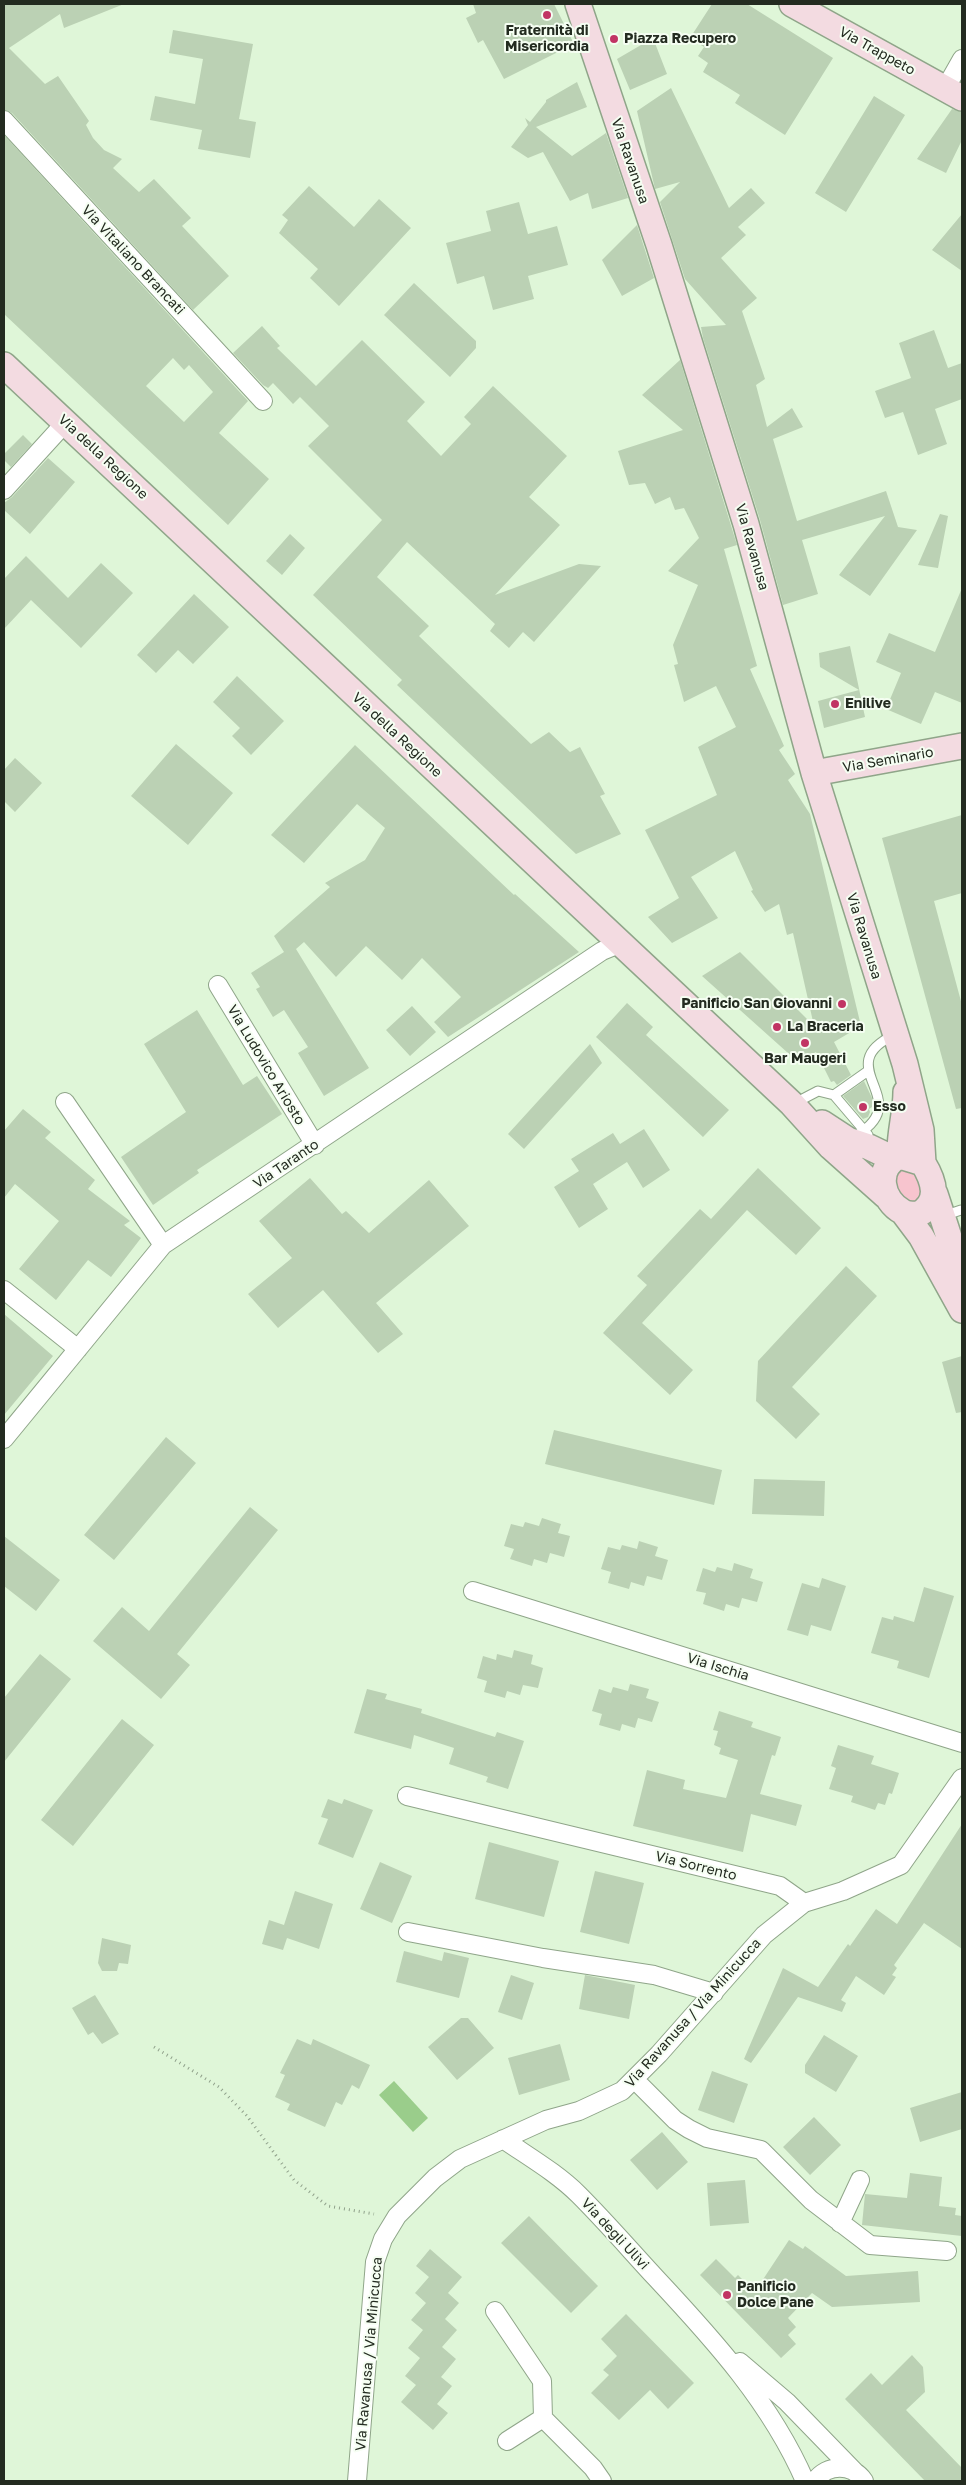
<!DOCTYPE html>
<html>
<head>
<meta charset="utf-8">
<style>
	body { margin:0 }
	#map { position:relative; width:966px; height:2485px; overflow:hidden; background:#dff6d8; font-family:"Golos Text",sans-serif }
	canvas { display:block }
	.frame { position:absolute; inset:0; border:5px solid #232b20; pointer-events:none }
</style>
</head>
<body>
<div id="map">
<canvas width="966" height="2485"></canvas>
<div class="frame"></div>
</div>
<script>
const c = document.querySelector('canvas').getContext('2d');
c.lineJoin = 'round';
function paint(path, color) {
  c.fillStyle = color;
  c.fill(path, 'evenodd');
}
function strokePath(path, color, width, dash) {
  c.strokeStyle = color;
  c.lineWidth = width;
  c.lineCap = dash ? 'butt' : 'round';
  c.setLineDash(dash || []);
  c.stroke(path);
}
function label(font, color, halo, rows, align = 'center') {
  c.font = font + ' "Golos Text",sans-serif';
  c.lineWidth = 4;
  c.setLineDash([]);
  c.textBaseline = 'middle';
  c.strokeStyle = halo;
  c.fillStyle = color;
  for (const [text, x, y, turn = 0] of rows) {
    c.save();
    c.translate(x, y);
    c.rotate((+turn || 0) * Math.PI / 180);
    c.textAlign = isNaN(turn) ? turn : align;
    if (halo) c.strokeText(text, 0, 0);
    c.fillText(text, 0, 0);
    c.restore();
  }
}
const green = new Path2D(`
	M 910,1168 L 921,1179 L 922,1203 L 906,1203 L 894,1181 L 895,1171 Z`);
const water = new Path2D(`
	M 394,2081 L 428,2118 L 413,2132 L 379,2095 Z`);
const building = new Path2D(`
	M 4,4 L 124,4 L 64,28 L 60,14 L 9,48 L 45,84 L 58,76 L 89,121 L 86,125 L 93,138 L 104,150 L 122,159 L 113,168 L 139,192 L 154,179 L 191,218 L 182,226 L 229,276 L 193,310 L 12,113 L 4,110 Z
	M 473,4 L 554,4 L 574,44 L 504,79 L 483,40 L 478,43 L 466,18 L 476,13 Z
	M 712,4 L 747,4 L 833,58 L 785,135 L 735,103 L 740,95 L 703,72 L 708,63 L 698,56 L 704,47 L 690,38 Z
	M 173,30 L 253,44 L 239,119 L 256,122 L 250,158 L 198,149 L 202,130 L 150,120 L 155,96 L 195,104 L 203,59 L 169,53 Z
	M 653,38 L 667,74 L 630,90 L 617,59 Z
	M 577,82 L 587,107 L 536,127 L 572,156 L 606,133 L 628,198 L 592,209 L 588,193 L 570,201 L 543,152 L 528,158 L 511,147 L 528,125 L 525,118 L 530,122 L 546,102 L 546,100 Z
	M 671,88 L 729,208 L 751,188 L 765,203 L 738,227 L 746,235 L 721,258 L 757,298 L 742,311 L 765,379 L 756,385 L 767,427 L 792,408 L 803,427 L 773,439 L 797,521 L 886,491 L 898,527 L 917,530 L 870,596 L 839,575 L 885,516 L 802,540 L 818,594 L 783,605 L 760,520 L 703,338 L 701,327 L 726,325 L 685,279 L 660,202 L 680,182 L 655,189 L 637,111 Z
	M 874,96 L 905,115 L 846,212 L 815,193 Z
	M 952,109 L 962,112 L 962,140 L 946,173 L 917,159 Z
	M 4,135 L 248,401 L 219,433 L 269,479 L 228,525 L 4,314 ZM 173,358 L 184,370 L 189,365 L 213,392 L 184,422 L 146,386 Z
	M 309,186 L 354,227 L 379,199 L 411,228 L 339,306 L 310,278 L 318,269 L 279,233 L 288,220 L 282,215 Z
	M 519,202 L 528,234 L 557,226 L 568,265 L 528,276 L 534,299 L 493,310 L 484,276 L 457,284 L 446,243 L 491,231 L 486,211 Z
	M 962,214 L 962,271 L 932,250 Z
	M 637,225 L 654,278 L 622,296 L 602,260 Z
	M 414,283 L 476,341 L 476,348 L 450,377 L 384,315 Z
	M 262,326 L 280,346 L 277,348 L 316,386 L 362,340 L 425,402 L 407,421 L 441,456 L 471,424 L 464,417 L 493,386 L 567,456 L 529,497 L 560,525 L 495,595 L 579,564 L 601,566 L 534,642 L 523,632 L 509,648 L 490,631 L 495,624 L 407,542 L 377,577 L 429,626 L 419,636 L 531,744 L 549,732 L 570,752 L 580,747 L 605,794 L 600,796 L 621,834 L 576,854 L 397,685 L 402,680 L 313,595 L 382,520 L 308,446 L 329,426 L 300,397 L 293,404 L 273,383 L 268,388 L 263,385 L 233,353 Z
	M 934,330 L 948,368 L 962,363 L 962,399 L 935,409 L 947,444 L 918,455 L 903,412 L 885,418 L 875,391 L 911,378 L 899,343 Z
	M 680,360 L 737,545 L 724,549 L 757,666 L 750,669 L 784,746 L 779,750 L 795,774 L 788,780 L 810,814 L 861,1026 L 834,1042 L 851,1075 L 837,1085 L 834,1081 L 831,1082 L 816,1052 L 798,1062 L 702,976 L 740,952 L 814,1026 L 793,933 L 787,935 L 779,904 L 765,912 L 751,891 L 753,890 L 735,851 L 691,877 L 718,918 L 672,943 L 648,917 L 679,898 L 645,830 L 717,795 L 698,747 L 736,727 L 716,686 L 684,702 L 674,665 L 678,664 L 673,645 L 698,585 L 668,571 L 699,538 L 684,508 L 675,510 L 670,497 L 655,504 L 645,483 L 629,485 L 618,451 L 683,430 L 642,395 Z
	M 23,435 L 32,444 L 11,467 L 4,460 L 4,454 Z
	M 48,458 L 75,482 L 30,534 L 4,510 L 4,503 L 12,497 Z
	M 940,514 L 948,516 L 938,568 L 918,565 Z
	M 290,534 L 305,548 L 282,575 L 266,561 Z
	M 26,556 L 68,598 L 101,563 L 133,593 L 81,648 L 31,600 L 4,629 L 4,579 Z
	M 962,588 L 962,703 L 935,692 L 921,724 L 886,709 L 901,673 L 876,662 L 889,633 L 935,652 Z
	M 194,594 L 229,627 L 193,664 L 178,650 L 156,673 L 137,655 Z
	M 850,646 L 865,717 L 824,728 L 818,701 L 859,690 L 820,667 L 819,653 Z
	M 237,676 L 284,721 L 251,755 L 232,736 L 240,728 L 213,702 Z
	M 176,744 L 233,793 L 188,845 L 131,796 Z
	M 355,745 L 514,895 L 515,894 L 579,952 L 448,1037 L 434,1022 L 461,997 L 422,958 L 402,980 L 366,946 L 336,977 L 304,942 L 296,949 L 369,1068 L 324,1096 L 298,1053 L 308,1047 L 284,1010 L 273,1017 L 256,989 L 260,987 L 251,973 L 284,952 L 274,936 L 330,887 L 325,883 L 365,860 L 385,828 L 357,804 L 304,863 L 271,835 Z
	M 15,758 L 42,783 L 15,812 L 4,801 L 4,770 Z
	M 962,815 L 962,893 L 934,901 L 962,1005 L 962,1108 L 956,1109 L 882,838 Z
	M 627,1003 L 653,1027 L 646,1035 L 729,1110 L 703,1137 L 596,1037 Z
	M 412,1006 L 436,1032 L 410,1056 L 386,1030 Z
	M 197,1010 L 243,1085 L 257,1076 L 282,1114 L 197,1170 L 199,1173 L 153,1205 L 121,1157 L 186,1112 L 144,1044 Z
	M 590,1044 L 602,1063 L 524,1149 L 508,1134 Z
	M 864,1081 L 872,1098 L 872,1107 L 869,1109 L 870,1112 L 868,1117 L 863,1119 L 843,1096 Z
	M 23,1109 L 51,1132 L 45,1138 L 95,1180 L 88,1189 L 130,1221 L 124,1225 L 141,1238 L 111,1277 L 88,1260 L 56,1300 L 19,1269 L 59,1221 L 15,1184 L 4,1198 L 4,1131 Z
	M 644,1129 L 670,1170 L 643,1188 L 627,1162 L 593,1184 L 608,1209 L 579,1228 L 554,1187 L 579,1171 L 571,1159 L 613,1133 L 620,1144 Z
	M 758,1168 L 821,1228 L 796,1255 L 747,1210 L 642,1323 L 693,1370 L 670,1395 L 603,1333 L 647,1285 L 637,1276 L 700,1209 L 711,1219 Z
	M 310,1178 L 342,1214 L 346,1211 L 369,1233 L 429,1180 L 469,1226 L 376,1303 L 403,1334 L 378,1353 L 323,1290 L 278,1328 L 248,1294 L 292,1258 L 259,1221 Z
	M 846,1266 L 877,1296 L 792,1387 L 820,1414 L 796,1439 L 756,1401 L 758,1361 Z
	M 4,1314 L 53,1356 L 4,1415 Z
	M 962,1356 L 962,1412 L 956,1413 L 942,1362 Z
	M 554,1430 L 722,1470 L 714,1505 L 545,1464 Z
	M 166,1437 L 196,1463 L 114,1560 L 84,1535 Z
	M 754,1479 L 825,1481 L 824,1516 L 752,1514 Z
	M 250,1507 L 278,1530 L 177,1654 L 190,1665 L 161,1699 L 93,1641 L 122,1607 L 149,1631 Z
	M 542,1518 L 561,1524 L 558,1533 L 570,1536 L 564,1557 L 550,1553 L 547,1563 L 534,1559 L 532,1566 L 510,1559 L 514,1549 L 504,1546 L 511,1524 L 523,1527 L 525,1522 L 539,1526 Z
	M 4,1536 L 60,1580 L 36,1611 L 4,1586 Z
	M 639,1541 L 658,1547 L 655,1556 L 668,1560 L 662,1580 L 647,1576 L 644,1586 L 631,1582 L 629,1589 L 608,1583 L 611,1572 L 601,1569 L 608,1547 L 620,1550 L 622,1545 L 637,1549 Z
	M 734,1563 L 753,1569 L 750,1578 L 763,1582 L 757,1602 L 742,1598 L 739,1608 L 726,1604 L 724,1611 L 703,1604 L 706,1593 L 696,1591 L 703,1568 L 715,1572 L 717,1567 L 732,1571 Z
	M 822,1578 L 846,1586 L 831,1631 L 811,1625 L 808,1636 L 787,1630 L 802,1583 L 819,1588 Z
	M 924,1587 L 954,1596 L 929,1678 L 897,1668 L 899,1661 L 871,1653 L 882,1617 L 893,1620 L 894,1616 L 914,1622 Z
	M 514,1650 L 533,1655 L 531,1664 L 543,1668 L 538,1688 L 523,1685 L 520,1695 L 507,1691 L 505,1698 L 484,1692 L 487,1681 L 477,1678 L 483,1656 L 496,1660 L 497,1654 L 512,1658 Z
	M 40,1654 L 71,1679 L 4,1762 L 4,1698 Z
	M 630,1684 L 649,1689 L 646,1698 L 659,1702 L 652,1722 L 638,1718 L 635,1728 L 622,1724 L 620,1731 L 599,1725 L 602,1714 L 592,1711 L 599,1689 L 611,1693 L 613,1687 L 628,1691 Z
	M 367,1689 L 387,1694 L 385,1699 L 422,1709 L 421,1713 L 495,1737 L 497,1732 L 524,1741 L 508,1789 L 486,1782 L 488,1777 L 449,1764 L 454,1748 L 414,1735 L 411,1749 L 354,1733 Z
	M 719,1711 L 753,1722 L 751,1727 L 781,1737 L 775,1756 L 772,1755 L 760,1794 L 802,1805 L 796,1826 L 751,1814 L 743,1852 L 633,1826 L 647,1770 L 685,1780 L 683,1789 L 726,1798 L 738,1760 L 719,1754 L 721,1748 L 714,1745 L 718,1731 L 713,1730 Z
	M 122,1719 L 154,1745 L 73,1846 L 41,1820 Z
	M 838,1745 L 874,1756 L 871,1764 L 899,1773 L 892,1794 L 889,1793 L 885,1805 L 878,1803 L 875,1810 L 851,1802 L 853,1796 L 829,1789 L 836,1768 L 831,1766 Z
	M 328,1799 L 342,1804 L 344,1799 L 373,1810 L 353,1858 L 318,1844 L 328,1819 L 321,1817 Z
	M 962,1824 L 962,1949 L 924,1923 L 894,1965 L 897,1968 L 892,1975 L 896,1977 L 884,1995 L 856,1976 L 841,2000 L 846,2003 L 842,2012 L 798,1997 L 751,2063 L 744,2059 L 783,1968 L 818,1987 L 848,1944 L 850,1946 L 876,1909 L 897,1924 Z
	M 489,1842 L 559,1861 L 544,1917 L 475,1899 Z
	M 380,1862 L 412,1876 L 392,1923 L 360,1909 Z
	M 595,1871 L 644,1883 L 629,1944 L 580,1932 Z
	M 295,1891 L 333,1904 L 319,1949 L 287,1938 L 283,1950 L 262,1944 L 269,1920 L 284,1925 Z
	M 102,1938 L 131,1945 L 128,1964 L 119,1963 L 117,1971 L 102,1971 L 98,1963 Z
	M 404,1951 L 442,1961 L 444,1952 L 469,1958 L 459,1998 L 396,1982 Z
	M 511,1975 L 534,1983 L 522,2020 L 498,2012 Z
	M 585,1975 L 635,1985 L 629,2019 L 579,2009 Z
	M 95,1995 L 119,2034 L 102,2044 L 93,2032 L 88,2035 L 72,2008 Z
	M 461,2018 L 468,2018 L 494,2048 L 457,2080 L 428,2047 Z
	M 824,2035 L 858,2056 L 836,2092 L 805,2073 L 805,2065 Z
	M 297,2039 L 311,2045 L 313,2039 L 370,2065 L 359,2089 L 352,2085 L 342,2105 L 336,2102 L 325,2127 L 287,2110 L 290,2104 L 275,2097 L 285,2075 L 280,2073 Z
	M 560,2044 L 570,2080 L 519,2095 L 508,2058 Z
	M 712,2071 L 748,2084 L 734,2123 L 698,2110 Z
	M 962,2092 L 962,2129 L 920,2142 L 910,2108 Z
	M 814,2117 L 841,2145 L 810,2175 L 783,2147 Z
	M 662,2132 L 688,2162 L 657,2190 L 630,2160 Z
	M 910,2173 L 942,2177 L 939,2206 L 956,2208 L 955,2215 L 962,2216 L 962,2236 L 862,2225 L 865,2194 L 907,2198 Z
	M 745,2180 L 749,2223 L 710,2226 L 707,2183 Z
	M 529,2216 L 598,2286 L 571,2313 L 501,2243 Z
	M 789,2240 L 803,2249 L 805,2246 L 846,2276 L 918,2271 L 920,2302 L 832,2307 L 812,2293 L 788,2318 L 796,2327 L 788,2335 L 796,2344 L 781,2358 L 700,2275 L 716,2259 L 735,2278 L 738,2275 L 748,2285 L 752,2281 L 758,2287 Z
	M 430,2249 L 462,2277 L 448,2293 L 459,2303 L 445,2319 L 457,2330 L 442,2347 L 456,2359 L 441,2377 L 452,2386 L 437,2404 L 448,2413 L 433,2430 L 401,2402 L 416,2385 L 405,2376 L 420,2358 L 408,2348 L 423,2330 L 411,2320 L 426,2303 L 415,2293 L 429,2277 L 416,2266 Z
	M 626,2314 L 694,2383 L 668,2409 L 650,2390 L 619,2420 L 591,2393 L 609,2375 L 603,2370 L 617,2356 L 601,2339 Z
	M 912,2355 L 923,2367 L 925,2392 L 906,2410 L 962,2468 L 962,2481 L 925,2481 L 845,2399 L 871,2373 L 882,2385 Z`);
const path = new Path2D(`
	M 154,2047 L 219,2087 L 247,2116 L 294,2180 L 328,2206 L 374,2214`);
const lane = new Path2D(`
	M 834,1095 L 868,1071
	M 795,1103 L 818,1091 L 834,1095 L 868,1135
	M 853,1137 C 920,1101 827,1067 894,1035
	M 943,1216 L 961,1210`);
const street = new Path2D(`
	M 945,89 L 962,59
	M 4,120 L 263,401
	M 4,490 L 65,423
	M 218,985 L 315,1145
	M 65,1102 L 163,1245
	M 4,1290 L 78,1349
	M 4,1439 L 163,1245 L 602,951 L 619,944
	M 473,1591 L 962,1743
	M 407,1796 L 780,1886 L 804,1903
	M 408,1932 L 543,1958 L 654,1975 L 714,1993
	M 634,2079 L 675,2120 L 689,2129 L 707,2138 L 761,2150 L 811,2200 L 870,2245 L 947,2251
	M 503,2139 C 529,2157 557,2173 579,2195 C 606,2222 631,2251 656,2278 C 714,2340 771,2403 805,2481
	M 840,2223 L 860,2180
	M 495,2311 L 542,2381 L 543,2418
	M 740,2362 L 787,2402 L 855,2472
	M 543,2418 L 593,2468 L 602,2481
	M 507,2441 L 543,2418
	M 357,2481 L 375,2262 L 383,2239 L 397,2216 L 435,2178 L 460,2159 L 546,2120 L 579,2111 L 622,2091 L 659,2054 L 764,1935 L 804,1903 L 843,1891 L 901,1865 L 962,1778
	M 815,2481 C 827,2464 852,2463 864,2481`);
const secondary = new Path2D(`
	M 578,4 L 659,245 L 746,524 L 814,773 L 905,1064 L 921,1130 L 923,1163
	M 792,4 L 962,98
	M 4,365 L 792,1104 L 831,1147 L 886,1196
	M 814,773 L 962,746
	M 822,1123 L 848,1140 L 869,1147 L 894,1159
	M 900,1156 L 923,1163 C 934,1181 941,1202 919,1214 C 914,1214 908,1215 903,1212 C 881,1201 874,1167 900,1156 Z
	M 900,1156 C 899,1134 906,1114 906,1092
	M 935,1194 L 962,1277
	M 903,1212 L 921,1236 L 962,1310`);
const markers = [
	[547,15,5,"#c13464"],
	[614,39,5,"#c13464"],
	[835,704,5,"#c13464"],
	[842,1004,5,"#c13464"],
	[777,1027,5,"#c13464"],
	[805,1043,5,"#c13464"],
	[863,1107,5,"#c13464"],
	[727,2295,5,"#c13464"]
];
const poiNames = [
	["Fraternità di",547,31,"center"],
	["Misericordia",547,47,"center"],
	["Piazza Recupero",624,39],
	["Enilive",845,704],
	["Panificio San Giovanni",832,1004,"right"],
	["La Braceria",787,1027],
	["Bar Maugeri",805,1059,"center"],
	["Esso",873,1107],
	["Panificio",737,2287],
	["Dolce Pane",737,2303]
];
const streetNames = [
	["Via Trappeto",877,51,29],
	["Via Ravanusa",630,161,71],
	["Via Vitaliano Brancati",133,260,47],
	["Via della Regione",103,457,43],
	["Via Ravanusa",752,547,74],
	["Via della Regione",397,735,43],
	["Via Seminario",888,760,-10],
	["Via Ravanusa",864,936,73],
	["Via Ludovico Ariosto",266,1065,59],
	["Via Taranto",286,1164,-34],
	["Via Ischia",718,1667,17],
	["Via Sorrento",696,1866,14],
	["Via Ravanusa / Via Minicucca",693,2013,-48],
	["Via degli Ulivi",615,2234,47],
	["Via Ravanusa / Via Minicucca",369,2354,-85]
];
paint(green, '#f7c4ce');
paint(water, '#9acd8b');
paint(building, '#bbd1b4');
strokePath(lane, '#8fa589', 11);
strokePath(street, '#8fa589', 20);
strokePath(secondary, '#8fa589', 28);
strokePath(path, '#90a18b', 3, [1, 4]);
strokePath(lane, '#fff', 9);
strokePath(street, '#fff', 18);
strokePath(secondary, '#f3dbe1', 25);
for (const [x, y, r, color] of markers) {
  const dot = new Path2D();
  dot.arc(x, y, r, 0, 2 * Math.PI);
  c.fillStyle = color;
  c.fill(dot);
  strokePath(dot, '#f5fef2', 2);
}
label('bold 14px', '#232b20', '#f5fef2', poiNames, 'left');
label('14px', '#232b20', '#f5fef2', streetNames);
</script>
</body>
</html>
